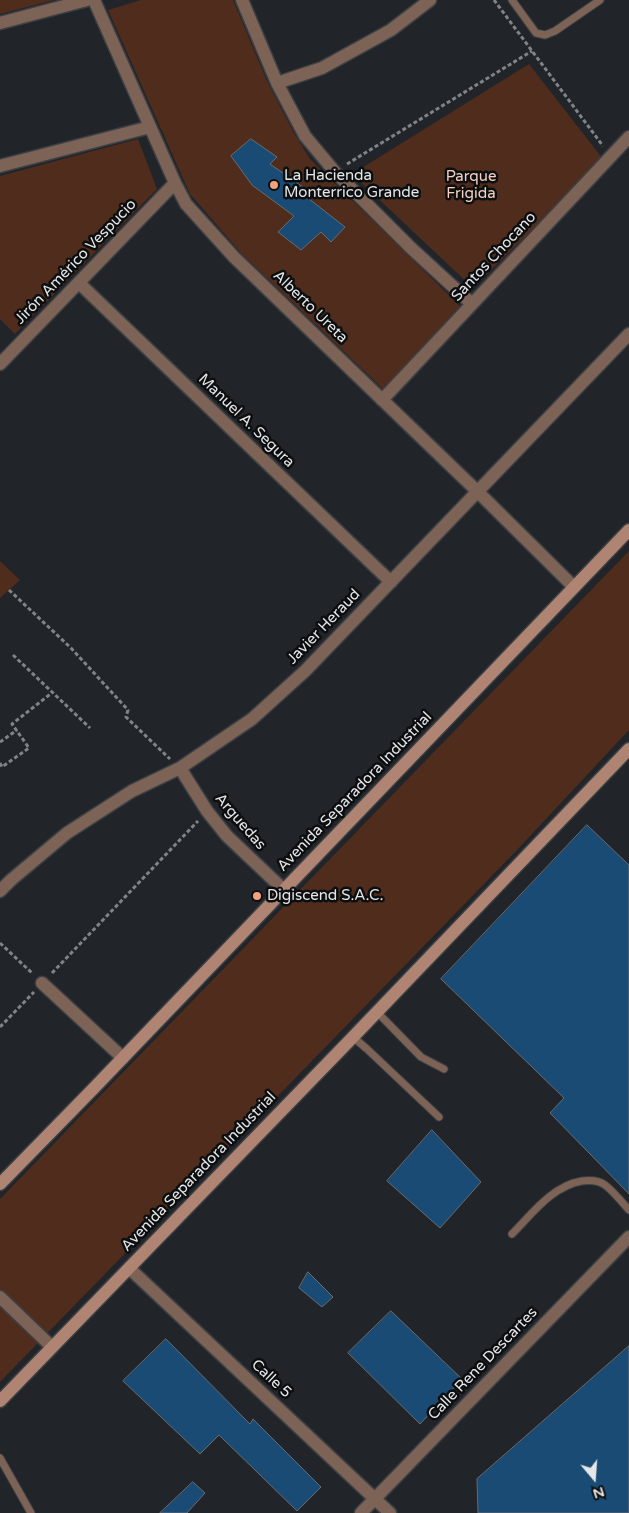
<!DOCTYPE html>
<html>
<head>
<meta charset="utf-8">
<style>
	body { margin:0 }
	#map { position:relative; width:629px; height:1513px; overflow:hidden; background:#212529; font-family:"Varela Round",sans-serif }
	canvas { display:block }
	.north { position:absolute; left:569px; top:1453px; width:50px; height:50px; -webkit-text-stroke:4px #0c0e0f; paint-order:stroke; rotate:162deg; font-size:14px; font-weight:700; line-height:20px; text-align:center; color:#e4e6e8 }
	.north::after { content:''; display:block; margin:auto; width:18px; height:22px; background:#e4e6e8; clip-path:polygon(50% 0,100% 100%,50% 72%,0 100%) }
</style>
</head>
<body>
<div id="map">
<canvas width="629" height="1513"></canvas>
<div class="north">N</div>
</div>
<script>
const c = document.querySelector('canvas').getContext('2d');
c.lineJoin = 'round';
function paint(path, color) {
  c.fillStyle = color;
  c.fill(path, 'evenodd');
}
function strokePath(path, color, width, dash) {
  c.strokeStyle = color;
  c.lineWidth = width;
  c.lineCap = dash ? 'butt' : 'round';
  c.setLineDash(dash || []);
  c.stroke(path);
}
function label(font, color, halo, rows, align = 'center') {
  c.font = font + ' "Varela Round",sans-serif';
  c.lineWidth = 5;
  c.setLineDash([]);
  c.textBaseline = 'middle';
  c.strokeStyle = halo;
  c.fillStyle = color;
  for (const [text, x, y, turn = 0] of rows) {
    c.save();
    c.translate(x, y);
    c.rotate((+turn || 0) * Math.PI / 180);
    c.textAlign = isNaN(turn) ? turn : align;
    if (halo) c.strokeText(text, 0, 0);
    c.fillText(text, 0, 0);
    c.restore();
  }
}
const green = new Path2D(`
	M 0,0 L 54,0 L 0,14 Z
	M 141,0 L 233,0 L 267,81 L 294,133 L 310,159 L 460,306 L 383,389 L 241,253 L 190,194 L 108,10 Z
	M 529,64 L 603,159 L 473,288 L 352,174 Z
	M 138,139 L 157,189 L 15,334 L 0,319 L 0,176 Z
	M 629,551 L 629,730 L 518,849 L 0,1382 L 0,1199 Z
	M 0,561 L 20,580 L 0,598 Z`);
const building = new Path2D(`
	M 251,139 L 277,157 L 270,164 L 303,187 L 299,191 L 345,227 L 331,242 L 321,232 L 301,250 L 278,232 L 294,216 L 252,185 L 231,156 Z
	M 587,825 L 629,865 L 629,1194 L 550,1113 L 564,1098 L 441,979 Z
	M 432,1130 L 481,1182 L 440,1228 L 387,1181 Z
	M 308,1272 L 333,1297 L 322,1307 L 299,1288 Z
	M 391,1311 L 462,1379 L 420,1424 L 348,1353 Z
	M 166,1339 L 250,1424 L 253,1419 L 321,1487 L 297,1511 L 219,1435 L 200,1454 L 123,1381 Z
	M 629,1346 L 629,1513 L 478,1513 L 477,1479 Z
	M 193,1482 L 205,1493 L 187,1513 L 160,1513 Z`);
const path = new Path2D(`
	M 494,0 L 603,146
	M 347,164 L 532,51
	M 9,590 L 71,648 L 128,710 L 126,717 L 170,759
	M 13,655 L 90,728
	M 0,742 L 17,730
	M 0,763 L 2,767 L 29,748 L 12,724 L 53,692
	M 0,943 L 33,974
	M 52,973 L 198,821
	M 0,1027 L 34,992`);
const service = new Path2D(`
	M 512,0 L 536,33 L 545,35 L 555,31 L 600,0
	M 377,1012 L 421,1057 L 444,1069
	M 353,1037 L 367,1049 L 439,1117
	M 512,1234 C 532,1214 552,1186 582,1181 C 590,1180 598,1180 605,1185 C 613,1191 622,1202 629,1210
	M 0,1458 L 31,1513`);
const minor = new Path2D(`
	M 94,0 L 175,183 L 186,204 L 234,257 L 478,492 L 574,587
	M 242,0 L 277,83 L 305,136 L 335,172 L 411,248 L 472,304
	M 277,83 L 322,68 L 391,30 L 430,0
	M 0,166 L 150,127
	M 79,283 L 391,582
	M 0,364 L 175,183
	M 382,400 L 629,137
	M 180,768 L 207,811 L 227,836 L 284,890
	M 0,891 L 11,880 L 67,833 L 132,791 L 180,768 L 252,719 L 305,671 L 629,334
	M 42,983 L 123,1058
	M 129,1268 L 390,1513
	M 0,1297 L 52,1347
	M 361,1513 L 629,1237`);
const tertiary = new Path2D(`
	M 0,23 L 87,0`);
const secondary = new Path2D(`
	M 0,1184 L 93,1089 L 629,530
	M 0,1401 L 353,1037 L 629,749`);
const markers = [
	[274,185,5,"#f1a17d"],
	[257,896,5,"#f1a17d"]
];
const poiNames = [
	["La Hacienda",284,176],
	["Monterrico Grande",284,193],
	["Digiscend S.A.C.",267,896]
];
const parkNames = [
	["Parque",471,177],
	["Frigida",471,194]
];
const streetNames = [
	["Santos Chocano",494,257,-47],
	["Jirón Américo Vespucio",76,262,-46],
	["Alberto Ureta",310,307,44],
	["Manuel A. Segura",246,421,44],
	["Javier Heraud",324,627,-46],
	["Avenida Separadora Industrial",355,792,-46],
	["Arguedas",240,822,49],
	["Avenida Separadora Industrial",199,1172,-46],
	["Calle Rene Descartes",483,1364,-46],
	["Calle 5",271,1379,43]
];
paint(green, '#4f2c1c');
paint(building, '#1a4b74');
strokePath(building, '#686c70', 1);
strokePath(service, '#3c4044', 9);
strokePath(minor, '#3c4044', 15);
strokePath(tertiary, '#3c4044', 15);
strokePath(secondary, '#3c4044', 15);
strokePath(path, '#818487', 3, [4, 2.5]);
strokePath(service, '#7d6256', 7);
strokePath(minor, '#7d6256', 12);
strokePath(tertiary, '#7d6256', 12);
strokePath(secondary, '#af8472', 12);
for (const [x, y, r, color] of markers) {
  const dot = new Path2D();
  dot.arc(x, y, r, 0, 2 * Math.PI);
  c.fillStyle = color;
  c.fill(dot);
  strokePath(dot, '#0c0e0f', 2);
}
label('15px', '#e4e6e8', '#0c0e0f', poiNames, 'left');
label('15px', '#f6d1c1', '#0c0e0f', parkNames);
label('15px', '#e4e6e8', '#0c0e0f', streetNames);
</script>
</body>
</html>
